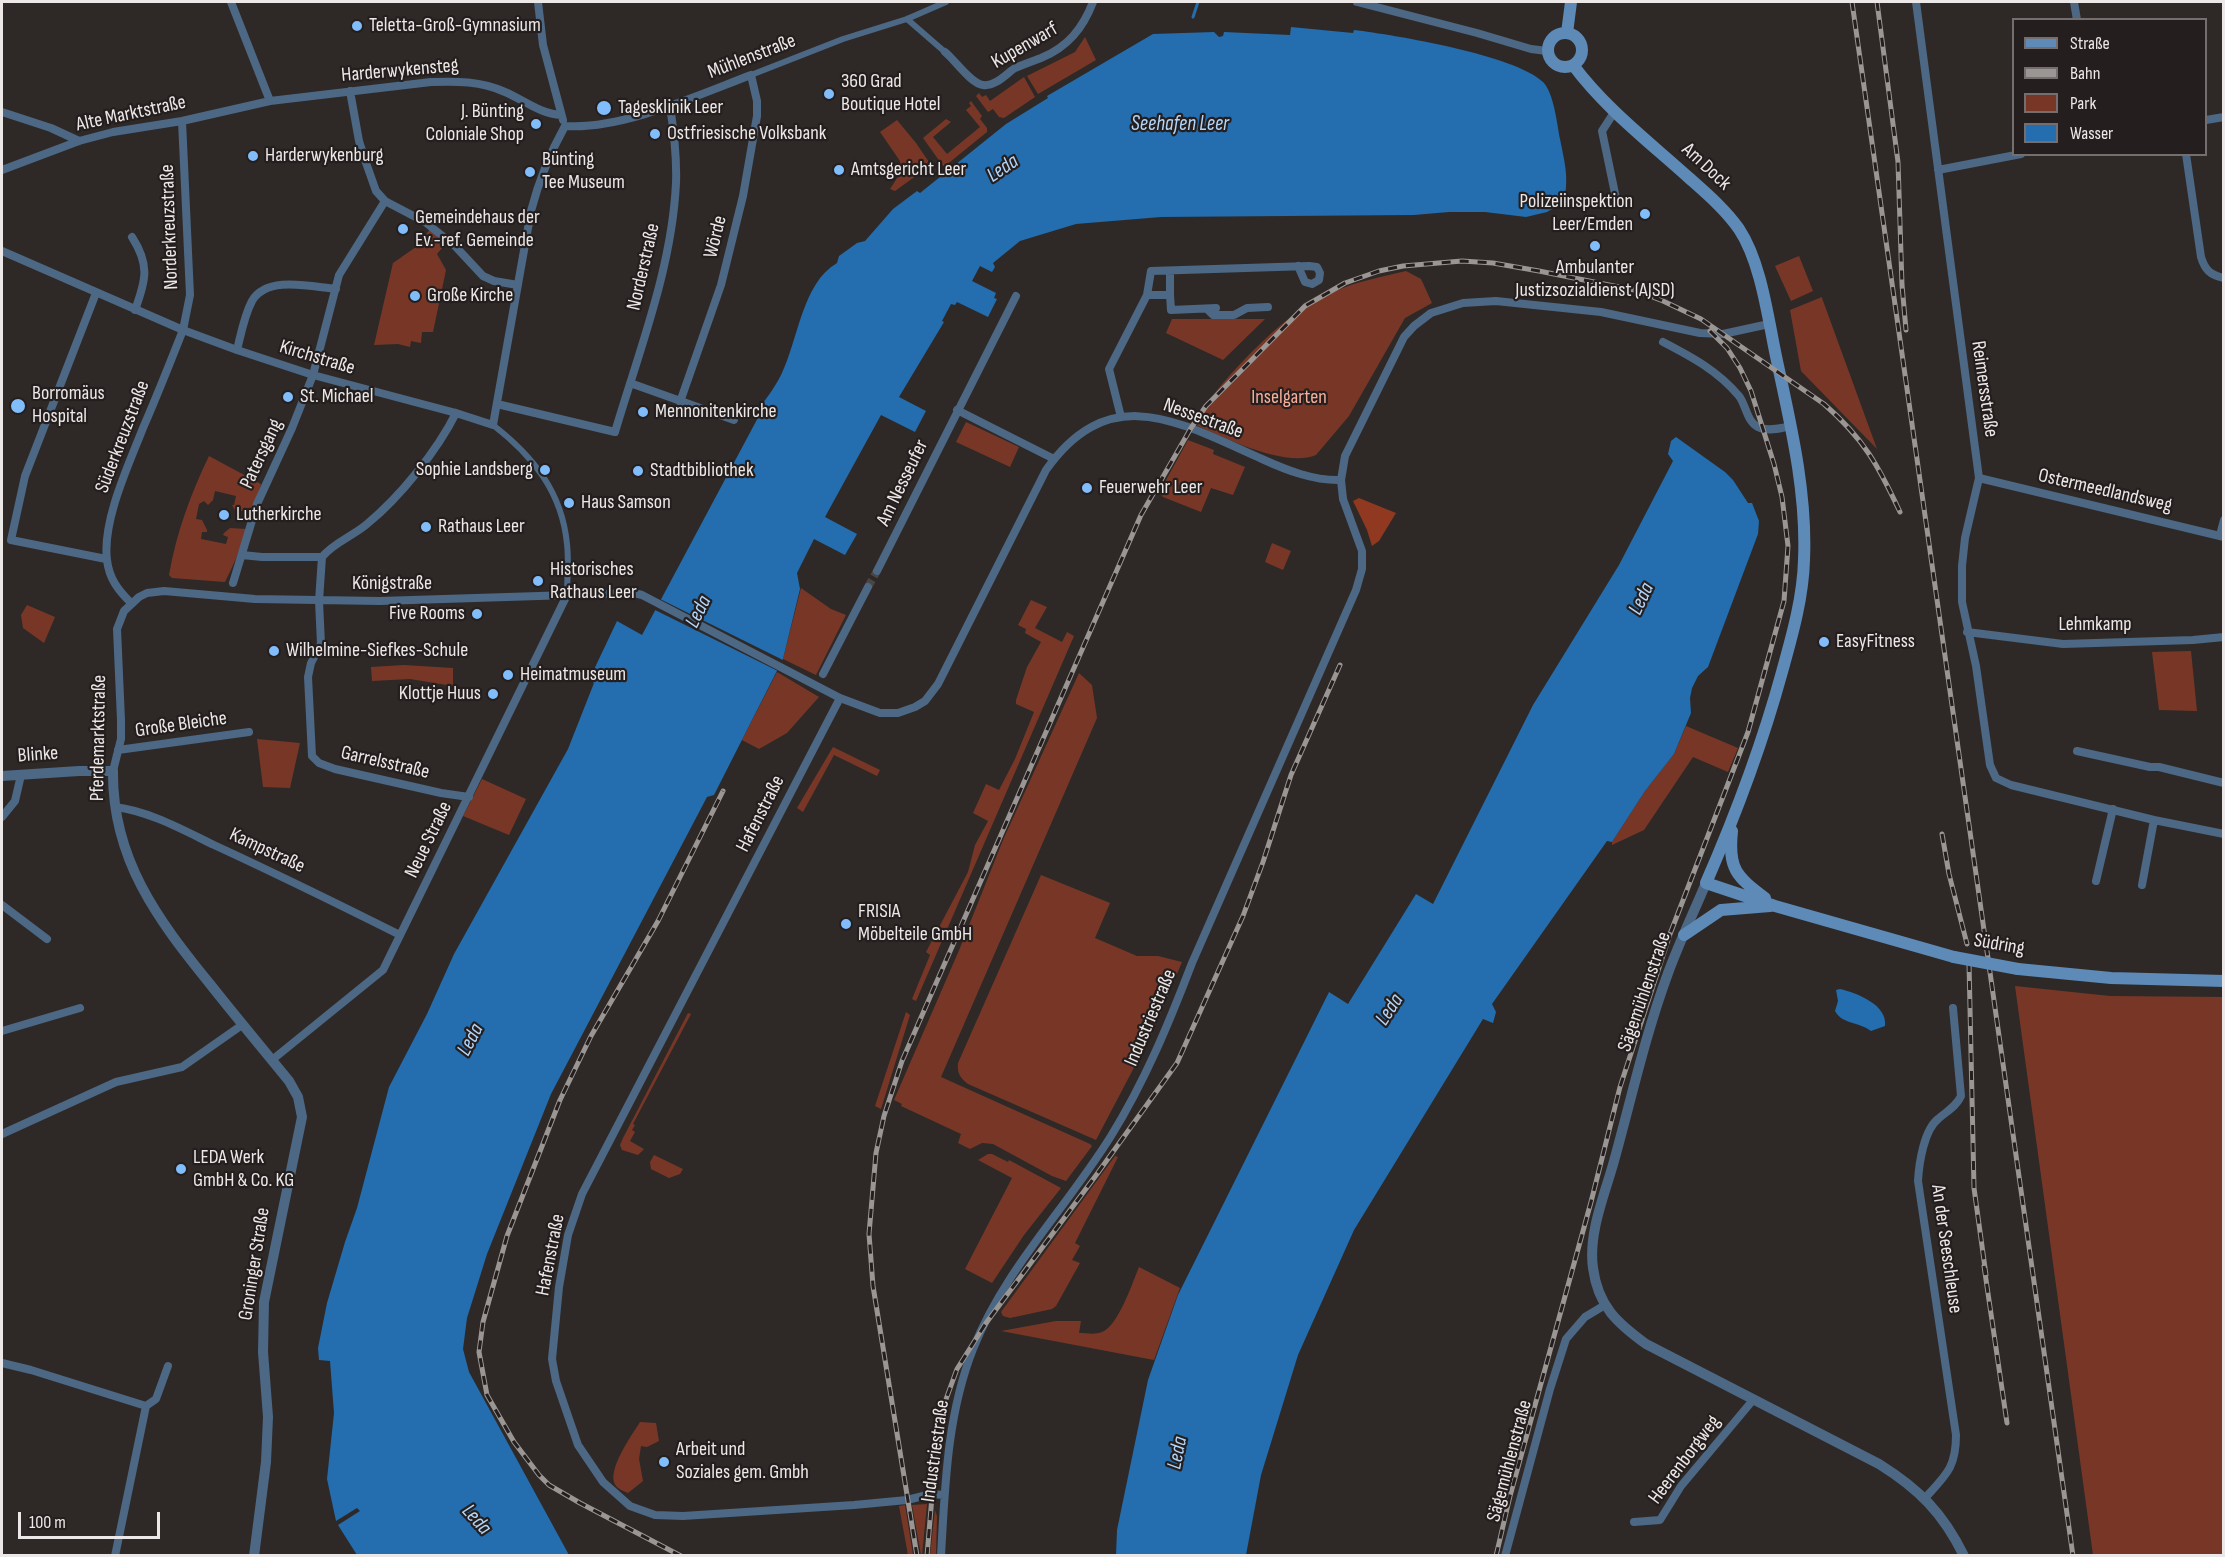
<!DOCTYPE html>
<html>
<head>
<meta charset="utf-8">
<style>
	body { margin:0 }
	#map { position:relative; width:2225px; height:1557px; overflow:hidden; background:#2e2927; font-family:"Sofia Sans Condensed",sans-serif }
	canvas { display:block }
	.frame { position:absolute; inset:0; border:3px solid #ece8e7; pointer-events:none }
	.legend { position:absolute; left:2012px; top:18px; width:195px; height:138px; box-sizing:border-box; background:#241f1e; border:2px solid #746f6e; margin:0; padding:8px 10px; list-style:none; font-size:18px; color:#ece8e7 }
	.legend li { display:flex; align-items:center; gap:12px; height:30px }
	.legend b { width:30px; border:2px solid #746f6e }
	.scale { position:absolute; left:18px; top:1512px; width:142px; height:27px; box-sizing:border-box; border:3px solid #ece8e7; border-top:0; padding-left:8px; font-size:18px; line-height:21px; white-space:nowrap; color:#ece8e7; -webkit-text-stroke:4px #241f1e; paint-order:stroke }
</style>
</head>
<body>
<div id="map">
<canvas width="2225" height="1557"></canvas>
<div class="frame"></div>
<ul class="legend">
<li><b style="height:8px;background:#5d8ab7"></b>Straße</li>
<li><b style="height:8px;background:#9a9694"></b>Bahn</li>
<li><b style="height:16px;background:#783726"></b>Park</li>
<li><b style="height:16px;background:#246dae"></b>Wasser</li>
</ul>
<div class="scale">100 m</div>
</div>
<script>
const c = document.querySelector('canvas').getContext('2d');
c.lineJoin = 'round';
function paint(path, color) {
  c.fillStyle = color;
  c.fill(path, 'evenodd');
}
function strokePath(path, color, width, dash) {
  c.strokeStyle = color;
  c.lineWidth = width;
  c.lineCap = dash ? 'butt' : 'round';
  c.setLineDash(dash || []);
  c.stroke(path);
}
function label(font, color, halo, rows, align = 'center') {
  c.font = font + ' "Sofia Sans Condensed",sans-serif';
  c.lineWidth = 4.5;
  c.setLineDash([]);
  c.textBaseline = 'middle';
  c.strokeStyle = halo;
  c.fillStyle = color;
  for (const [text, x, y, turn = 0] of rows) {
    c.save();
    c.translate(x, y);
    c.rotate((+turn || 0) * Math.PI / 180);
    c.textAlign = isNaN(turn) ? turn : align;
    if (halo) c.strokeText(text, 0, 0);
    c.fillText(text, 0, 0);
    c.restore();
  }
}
const green = new Path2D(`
	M 1085,37 L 1096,60 L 1038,94 L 1027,76 L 1075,52 Z
	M 1024,77 L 1035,97 L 1004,118 L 999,117 L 993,109 L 988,112 L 976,96 L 979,93 L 982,97 L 986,95 L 990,101 Z
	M 971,101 L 982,116 L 980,119 L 987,128 L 987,132 L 945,166 L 943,166 L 923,138 L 946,119 L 951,122 L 933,137 L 947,154 L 980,127 L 966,110 L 971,106 L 969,103 Z
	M 897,120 L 916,143 L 931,165 L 895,191 L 890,189 L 901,172 L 900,161 L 880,132 Z
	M 430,229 L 447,242 L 437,254 L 446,270 L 433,332 L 422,332 L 421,343 L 411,341 L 410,347 L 398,344 L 374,345 L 393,263 L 416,247 Z
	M 1799,256 L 1813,291 L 1791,301 L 1775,266 Z
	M 1406,271 L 1421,279 L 1432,303 L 1405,318 L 1349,416 L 1316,455 C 1285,468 1225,438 1196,425 C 1203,413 1209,400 1218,389 C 1247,355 1289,311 1330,293 C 1355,282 1380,277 1406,271 Z
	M 1822,297 L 1822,298 L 1877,449 L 1801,371 L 1790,310 Z
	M 1172,319 L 1265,319 L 1223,360 L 1166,333 Z
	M 966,422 L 1019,447 L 1010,467 L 956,442 Z
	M 1188,440 L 1214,450 L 1213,454 L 1245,467 L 1233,495 L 1211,488 L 1201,512 L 1163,497 L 1159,493 Z
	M 209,456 L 261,484 C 252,518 241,551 225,582 L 172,578 L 169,575 C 176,534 191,493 209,456 ZM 215,491 L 236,496 L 234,505 L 232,505 L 235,510 L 251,512 L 246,529 L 230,528 L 224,533 L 223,535 L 228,537 L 226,544 L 201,539 L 202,532 L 207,532 L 207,530 L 202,520 L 196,519 L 199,504 L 204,501 L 208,505 L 213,500 Z
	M 1272,543 L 1291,551 L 1283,570 L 1265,562 Z
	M 801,588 L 831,609 L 846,615 L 816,675 L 783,659 Z
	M 1031,600 L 1047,607 L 1035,628 L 1062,642 L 1067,632 L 1074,636 L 916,1001 L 912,999 L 930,955 L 926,952 L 968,872 L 975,845 L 988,821 L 973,813 L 986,784 L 999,790 L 1015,759 L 1034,712 L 1016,704 L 1016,700 L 1027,667 L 1041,642 L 1025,633 L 1026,629 L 1018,625 Z
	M 27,605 L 55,617 L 44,643 L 23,628 L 21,615 Z
	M 2191,651 L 2197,711 L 2159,710 L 2152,652 Z
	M 404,665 L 453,668 L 453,686 L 410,679 L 372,681 L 371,667 Z
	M 777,672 L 819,697 L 787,733 L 759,749 L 742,740 Z
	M 1079,673 L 1092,685 L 1097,718 L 941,1077 L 1090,1144 L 1092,1146 L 1066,1181 L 1052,1176 L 993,1144 L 982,1143 L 970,1149 L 958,1143 L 961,1134 L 901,1106 L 902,1104 L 894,1100 L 960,948 L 1003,840 Z
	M 1686,726 L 1738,748 L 1728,772 L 1693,757 L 1644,830 L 1612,845 L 1612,842 L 1645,791 L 1674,754 Z
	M 257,739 L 300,743 L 290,788 L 263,787 Z
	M 833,747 L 880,770 L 877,776 L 834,755 L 803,812 L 797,808 Z
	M 482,779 L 526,799 L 509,835 L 463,816 Z
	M 1041,875 L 1110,903 L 1095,938 L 1137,956 L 1158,956 L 1182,962 L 1150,1037 L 1096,1140 L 968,1084 C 960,1078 957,1073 958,1063 Z
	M 2015,986 L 2110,996 L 2223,997 L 2223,1555 L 2093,1555 Z
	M 906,1012 L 910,1015 L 881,1109 L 875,1106 Z
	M 688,1013 L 691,1014 L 633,1124 L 635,1125 L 632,1130 L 635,1132 L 630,1141 L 644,1149 L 638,1155 L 622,1150 L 620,1145 L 623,1138 Z
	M 988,1154 L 992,1154 L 1008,1162 L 1009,1160 L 1061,1188 L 1024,1235 L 992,1283 L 965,1269 L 1012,1178 L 978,1160 Z
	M 654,1155 L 683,1169 L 680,1174 L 669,1178 L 651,1169 L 650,1162 Z
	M 1115,1156 L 1118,1157 L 1075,1243 L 1080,1246 L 1072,1260 L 1080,1263 L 1056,1306 L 1052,1309 L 1010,1318 L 1003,1316 L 1001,1312 Z
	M 1139,1267 L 1180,1288 L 1154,1360 L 1001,1331 L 1056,1321 L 1081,1321 L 1079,1333 C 1086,1333 1095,1335 1102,1332 C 1118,1326 1132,1284 1139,1267 Z
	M 640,1422 L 656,1423 L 659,1441 L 647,1447 L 641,1446 L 639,1459 L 643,1481 L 628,1493 C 624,1491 618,1489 616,1486 C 605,1472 632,1435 640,1422 Z
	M 927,1504 L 922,1555 L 921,1555 L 912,1505 Z
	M 905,1505 L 913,1555 L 908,1555 L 899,1506 Z
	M 935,1510 L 937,1516 L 936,1555 L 930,1555 Z`);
const forest = new Path2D(`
	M 1359,498 L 1396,513 L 1379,541 L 1372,546 L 1367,530 L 1353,501 Z`);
const water = new Path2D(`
	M 1291,27 L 1353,33 L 1354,30 C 1395,35 1515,55 1543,82 C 1554,93 1557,124 1560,139 C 1565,164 1569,177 1564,202 L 1547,212 L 1526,217 L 1485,212 L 1449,212 L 1414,215 L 1161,217 L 1076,224 L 1020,241 L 993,263 L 995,267 L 992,272 L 980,266 L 972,281 L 996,293 L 994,298 L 997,299 L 988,317 L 957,302 L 955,305 L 951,304 L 942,321 L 944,322 L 899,397 L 926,411 L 915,432 L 881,415 L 825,517 L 857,534 L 845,555 L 814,539 L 797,573 L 800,589 L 783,659 L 714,795 L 707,797 L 551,1094 L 487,1254 L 467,1318 L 463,1349 L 469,1372 L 569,1555 L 357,1555 L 338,1525 L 360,1511 L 357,1508 L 336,1521 L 327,1479 L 334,1413 L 330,1361 L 319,1360 L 318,1348 L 327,1303 L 345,1242 L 357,1208 L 389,1087 L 427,1014 L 454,954 L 568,749 L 594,683 L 589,680 L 617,621 L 642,635 L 761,412 L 758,410 C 766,399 775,387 781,375 C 798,341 802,283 837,263 L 839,256 L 857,243 L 865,241 L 893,209 L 917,191 L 920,193 L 1006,124 L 1048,98 L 1047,96 L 1153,34 L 1214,32 L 1219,37 L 1223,36 L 1224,32 L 1290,35 Z
	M 1676,437 L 1725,472 L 1733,480 L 1748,503 L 1752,503 L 1759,521 L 1758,534 L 1708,667 L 1698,676 L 1692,688 L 1690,698 L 1691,713 L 1674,754 L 1645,791 L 1612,842 L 1607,841 L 1492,1004 L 1496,1012 L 1493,1023 L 1483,1019 L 1354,1230 L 1298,1355 L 1261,1475 L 1246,1555 L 1116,1555 L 1117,1530 L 1148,1380 L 1178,1295 L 1329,992 L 1348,1004 L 1416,894 L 1433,904 L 1533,705 L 1619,565 L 1673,461 L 1668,454 L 1671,441 Z
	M 1840,989 C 1857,993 1888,1005 1885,1026 L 1871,1031 C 1858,1021 1843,1025 1835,1011 L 1838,1001 L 1836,990 Z`);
const pier = new Path2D(`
	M 658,598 L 785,661 L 780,672 L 653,609 Z`);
const stream = new Path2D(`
	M 1193,17 L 1198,2`);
const minorTunnel = new Path2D(`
	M 868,587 L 877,571`);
const pedestrian = new Path2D(`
	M 907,19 L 945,52
	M 751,75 L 843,39 L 907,19 L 946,2
	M 493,425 C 533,456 562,492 567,544 C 569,561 567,579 567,595`);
const minor = new Path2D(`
	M 231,2 L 270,101
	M 538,2 L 543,45 L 563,120
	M 1357,2 L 1477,33 L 1531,49 L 1547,51
	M 1916,2 L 1979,478 L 1965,538 L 1962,566 L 1962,602 L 1976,666 L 1990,765 L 1996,778 L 2011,785 L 2154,820 L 2224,834
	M 2074,2 L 2077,20
	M 945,52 C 955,60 971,84 983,85 C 995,87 1006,74 1015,68 C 1024,64 1033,61 1041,58 C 1068,47 1083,28 1093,2
	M 350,91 L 359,141 L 365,160 L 376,191 L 385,201 L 425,222 L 455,246 L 483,276 L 494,281 L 518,285
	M 1615,111 L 1602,131 L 1617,203
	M 2,112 L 51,128 L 79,141
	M 2206,120 L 2224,117
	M 565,126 C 622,130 698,95 751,75 L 757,101 L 757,116 L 743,196 L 721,285 L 680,402
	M 2186,154 L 2201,257 C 2205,270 2210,275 2224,278
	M 2,170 L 79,141 L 113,132 L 182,121 L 270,101 L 431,82 C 456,81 481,81 505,92 C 524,100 540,114 561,115
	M 1938,170 L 2021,154
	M 132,237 C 150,265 146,280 135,310
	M 2,251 L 183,330 L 237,350 L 313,375 L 456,413 L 493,425 L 531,211 C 539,180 550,153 565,126
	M 96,293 L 25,476 L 11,540 L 106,559
	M 1147,295 L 1170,295 L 1170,271
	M 1170,295 L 1171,310 L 1216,308
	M 1207,309 L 1213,315 L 1234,315 L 1247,308 L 1268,307
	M 1663,342 C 1692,357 1718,371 1739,396 C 1746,405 1747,422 1758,427 C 1767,432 1782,428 1791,426
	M 237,350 C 241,334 244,316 252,301 C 267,275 312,287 336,289
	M 630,383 L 734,420
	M 497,404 L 615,432 C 639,351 672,268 676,183 C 677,157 674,132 670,106
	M 957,410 L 1054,459
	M 456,413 C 437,451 400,497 367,524 C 353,536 333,543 322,557 L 319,601 L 321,644 L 311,663 L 308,677 L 312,756 L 319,763 L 335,769 L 441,793 L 469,797
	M 1121,417 L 1109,369 L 1147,295 L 1151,271 L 1309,266 L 1317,267 L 1320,273 L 1319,280 L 1312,284 L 1305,282 L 1298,266
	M 1979,478 L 2224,537
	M 2220,535 L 2224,520
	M 242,555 L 262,557 L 322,557
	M 877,571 L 1016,296
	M 233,583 L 257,504 L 292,428 L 313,375 L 339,275 L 385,201
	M 131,603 C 119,591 109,579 107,560 C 102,521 129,464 143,428 C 157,396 170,363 183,330 L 190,295 L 182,121
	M 1967,632 L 2063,644 L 2193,640 L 2224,637
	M 823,674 L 868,587
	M 840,698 L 582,1194 L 568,1235 L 559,1287 L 552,1359 L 556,1381 L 578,1445 L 603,1482 L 630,1506 L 655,1515 L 683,1516 L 854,1505 L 907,1500 L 931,1494 L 944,1495
	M 118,750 L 249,732
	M 2077,751 L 2150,767 L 2159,767 L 2224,783
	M 113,771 L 121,739 L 121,720 L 117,629 L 124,611 L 139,597 L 147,593 L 164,591 L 255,599 L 380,601 L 634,593 L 642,595 L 840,698 L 880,713 L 898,713 L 915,707 L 925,701 L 938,684 L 1046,470 C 1111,379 1180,423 1262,459 C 1286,470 1314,481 1341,480
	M 115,807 C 149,811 183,830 214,845 C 277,874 338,904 400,935
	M 2,817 L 15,801 L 21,775
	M 2096,881 L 2113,809
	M 2142,885 L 2154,820
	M 2,905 L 47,939
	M 2,1031 L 80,1008
	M 272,1060 L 383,970 L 567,595
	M 2,1134 L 116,1082 L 182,1067 L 242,1025
	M 2,1363 L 31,1370 L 146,1406 L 115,1556
	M 146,1406 L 156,1399 L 168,1366
	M 1925,1498 C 1946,1475 1956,1468 1956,1435 L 1918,1181 C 1919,1163 1924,1130 1938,1119 C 1947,1111 1956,1107 1961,1096 L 1953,1008
	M 1634,1522 L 1660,1520 L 1681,1486 L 1753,1400
	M 941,1556 C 945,1486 947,1415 973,1349 C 1006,1267 1065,1210 1111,1136 C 1145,1081 1169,1023 1192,963 L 1356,590 L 1362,569 L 1362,551 L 1343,499 L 1341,480 L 1345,456 L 1404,337 L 1414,326 L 1431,313 L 1463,303 L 1496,301 L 1601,312 L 1700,333 L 1723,334 L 1769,324
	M 1505,1556 L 1550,1389 L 1566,1339 L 1585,1317 L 1605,1305`);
const tertiary = new Path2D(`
	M 2,776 L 79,771 L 113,771 C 112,859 158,920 210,984 C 236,1017 263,1049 289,1081 L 298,1097 L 302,1117 L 264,1302 L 263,1352 L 268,1417 L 266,1462 L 254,1556
	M 1706,883 C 1693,914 1678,945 1667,976 C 1645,1036 1631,1100 1614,1161 C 1605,1194 1588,1233 1593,1268 C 1598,1306 1617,1323 1646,1344 L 1879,1464 C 1919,1489 1943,1513 1964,1556`);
const secondary = new Path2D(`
	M1548 50a17 17 0 1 1 34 0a17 17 0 1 1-34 0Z
	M 1567,33 L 1571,2
	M 1573,65 C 1605,108 1648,141 1688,177 C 1706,193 1725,209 1739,229 C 1762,264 1768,320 1777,361 C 1791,426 1807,493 1804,560 C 1803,598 1792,636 1782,672 C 1762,745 1736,814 1706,883 L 1775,906 L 1954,957
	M 1732,831 C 1728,869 1736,876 1765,898
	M 1684,935 L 1721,910 L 1770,906
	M 2018,969 L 2111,978 L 2224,981`);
const rail = new Path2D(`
	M 1852,2 L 2073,1556
	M 1877,2 L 1898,162 L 1902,285 L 1906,330
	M 1942,834 L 1949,874 L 1967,944
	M 1969,963 L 1974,1188 L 1986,1275
	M 1984,1266 L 2007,1423
	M 681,1556 L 580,1503 L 549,1485 L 539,1475 L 514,1442 L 487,1395 L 479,1352 L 483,1322 L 507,1236 L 560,1100 L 591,1036 L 658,921 L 723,791
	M 917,1556 L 873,1286 L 869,1234 L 876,1153 L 884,1116 L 902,1061 L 1141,515 L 1191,428 L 1206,406 L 1305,306 L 1345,283 L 1379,271 L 1403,266 L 1462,261 L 1493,263 L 1539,271 L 1634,290 L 1663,301 L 1701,319 L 1824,404 C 1864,439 1878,465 1900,512
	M 927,1556 L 937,1437 L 941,1413 L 957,1369 L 986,1323 L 1097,1174 L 1177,1063 L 1243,916 L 1263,862 L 1291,775 L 1340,665
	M 1496,1556 L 1510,1496 L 1591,1202 L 1620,1087 L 1670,934 L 1748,732 L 1784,601 L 1788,546 L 1782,497 L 1774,464 L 1751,391 L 1740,368 L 1727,348 L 1710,331`);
const secondaryBridge = new Path2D(`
	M 1954,957 L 2018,969`);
const markers = [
	[357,26,6,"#80bdfa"],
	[829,94,6,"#80bdfa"],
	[604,108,8,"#80bdfa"],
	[536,124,6,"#80bdfa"],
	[655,134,6,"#80bdfa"],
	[253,156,6,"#80bdfa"],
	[839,170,6,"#80bdfa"],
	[530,172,6,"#80bdfa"],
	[1645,214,6,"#80bdfa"],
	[403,229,6,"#80bdfa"],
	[1595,246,6,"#80bdfa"],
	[415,296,6,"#80bdfa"],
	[288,397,6,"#80bdfa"],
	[18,406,8,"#80bdfa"],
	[643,412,6,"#80bdfa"],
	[545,470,6,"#80bdfa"],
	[638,471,6,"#80bdfa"],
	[1087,488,6,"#80bdfa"],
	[569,503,6,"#80bdfa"],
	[224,515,6,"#80bdfa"],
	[426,527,6,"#80bdfa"],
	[538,581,6,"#80bdfa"],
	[477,614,6,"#80bdfa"],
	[1824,642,6,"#80bdfa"],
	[274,651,6,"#80bdfa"],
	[508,675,6,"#80bdfa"],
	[493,694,6,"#80bdfa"],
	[846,924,6,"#80bdfa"],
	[181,1169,6,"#80bdfa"],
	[664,1462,6,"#80bdfa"]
];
const poiNames = [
	["Teletta-Groß-Gymnasium",369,26],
	["360 Grad",841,82],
	["Boutique Hotel",841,105],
	["Tagesklinik Leer",618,108],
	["J. Bünting",524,112,"right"],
	["Coloniale Shop",524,135,"right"],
	["Ostfriesische Volksbank",667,134],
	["Harderwykenburg",265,156],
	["Bünting",542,160],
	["Tee Museum",542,183],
	["Amtsgericht Leer",851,170],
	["Polizeiinspektion",1633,202,"right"],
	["Leer/Emden",1633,225,"right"],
	["Gemeindehaus der",415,218],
	["Ev.-ref. Gemeinde",415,241],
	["Ambulanter",1595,268,"center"],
	["Justizsozialdienst (AJSD)",1595,291,"center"],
	["Große Kirche",427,296],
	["Borromäus",32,394],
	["Hospital",32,417],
	["St. Michael",300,397],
	["Mennonitenkirche",655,412],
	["Sophie Landsberg",533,470,"right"],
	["Stadtbibliothek",650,471],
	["Feuerwehr Leer",1099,488],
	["Haus Samson",581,503],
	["Lutherkirche",236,515],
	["Rathaus Leer",438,527],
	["Historisches",550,570],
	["Rathaus Leer",550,593],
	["Five Rooms",465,614,"right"],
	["EasyFitness",1836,642],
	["Wilhelmine-Siefkes-Schule",286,651],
	["Heimatmuseum",520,675],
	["Klottje Huus",481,694,"right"],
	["FRISIA",858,912],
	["Möbelteile GmbH",858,935],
	["LEDA Werk",193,1158],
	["GmbH & Co. KG",193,1181],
	["Arbeit und",676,1450],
	["Soziales gem. Gmbh",676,1473]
];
const streetNames = [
	["Kupenwarf",1025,46,-30],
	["Mühlenstraße",752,57,-21],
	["Harderwykensteg",400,71,-5],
	["Alte Marktstraße",131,114,-12],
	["Am Dock",1706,167,43],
	["Norderkreuzstraße",170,227,-92],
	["Wörde",716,237,-76],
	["Norderstraße",644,267,-77],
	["Kirchstraße",317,358,17],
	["Reimersstraße",1984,389,82],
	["Nessestraße",1203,419,20],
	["Süderkreuzstraße",123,437,-69],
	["Patersgang",262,454,-65],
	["Am Nesseufer",903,483,-64],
	["Ostermeedlandsweg",2105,491,13],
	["Königstraße",392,584],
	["Lehmkamp",2095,625],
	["Große Bleiche",181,725,-8],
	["Pferdemarktstraße",99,738,-89],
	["Blinke",38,755,-4],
	["Garrelsstraße",385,763,13],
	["Hafenstraße",761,814,-63],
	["Neue Straße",429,840,-64],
	["Kampstraße",267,851,25],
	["Südring",1999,945,10],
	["Sägemühlenstraße",1645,992,-71],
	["Industriestraße",1151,1018,-67],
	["An der Seeschleuse",1946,1249,82],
	["Hafenstraße",551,1255,-79],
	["Groninger Straße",255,1264,-81],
	["Industriestraße",936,1451,-82],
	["Heerenborgweg",1685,1460,-53],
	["Sägemühlenstraße",1510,1461,-75]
];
const parkNames = [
	["Inselgarten",1289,398]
];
const waterNames = [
	["Seehafen Leer",1180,125],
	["Leda",1003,169,-34],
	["Leda",1642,599,-65],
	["Leda",699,612,-64],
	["Leda",1390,1010,-57],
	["Leda",471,1040,-62],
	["Leda",1178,1453,-79],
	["Leda",476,1520,48]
];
paint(green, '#783726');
paint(forest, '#903820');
paint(water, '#246dae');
paint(pier, '#2e2927');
strokePath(stream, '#246dae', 3);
strokePath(minorTunnel, '#4a4644', 8, [8, 4]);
strokePath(pedestrian, '#4c6884', 6);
strokePath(minor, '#4c6884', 8);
strokePath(tertiary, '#4c6884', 10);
strokePath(secondary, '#5d8ab7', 12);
strokePath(rail, '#9a9694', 5);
strokePath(rail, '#241f1e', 3, [9]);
strokePath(secondaryBridge, '#5d8ab7', 12);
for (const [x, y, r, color] of markers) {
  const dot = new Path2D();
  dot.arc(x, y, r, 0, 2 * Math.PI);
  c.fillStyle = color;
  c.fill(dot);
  strokePath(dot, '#241f1e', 2);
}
label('20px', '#ece8e7', '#241f1e', poiNames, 'left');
label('20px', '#ece8e7', '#241f1e', streetNames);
label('20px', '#f9ae9a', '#241f1e', parkNames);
label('italic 21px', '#b3d5f9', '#241f1e', waterNames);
</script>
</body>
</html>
